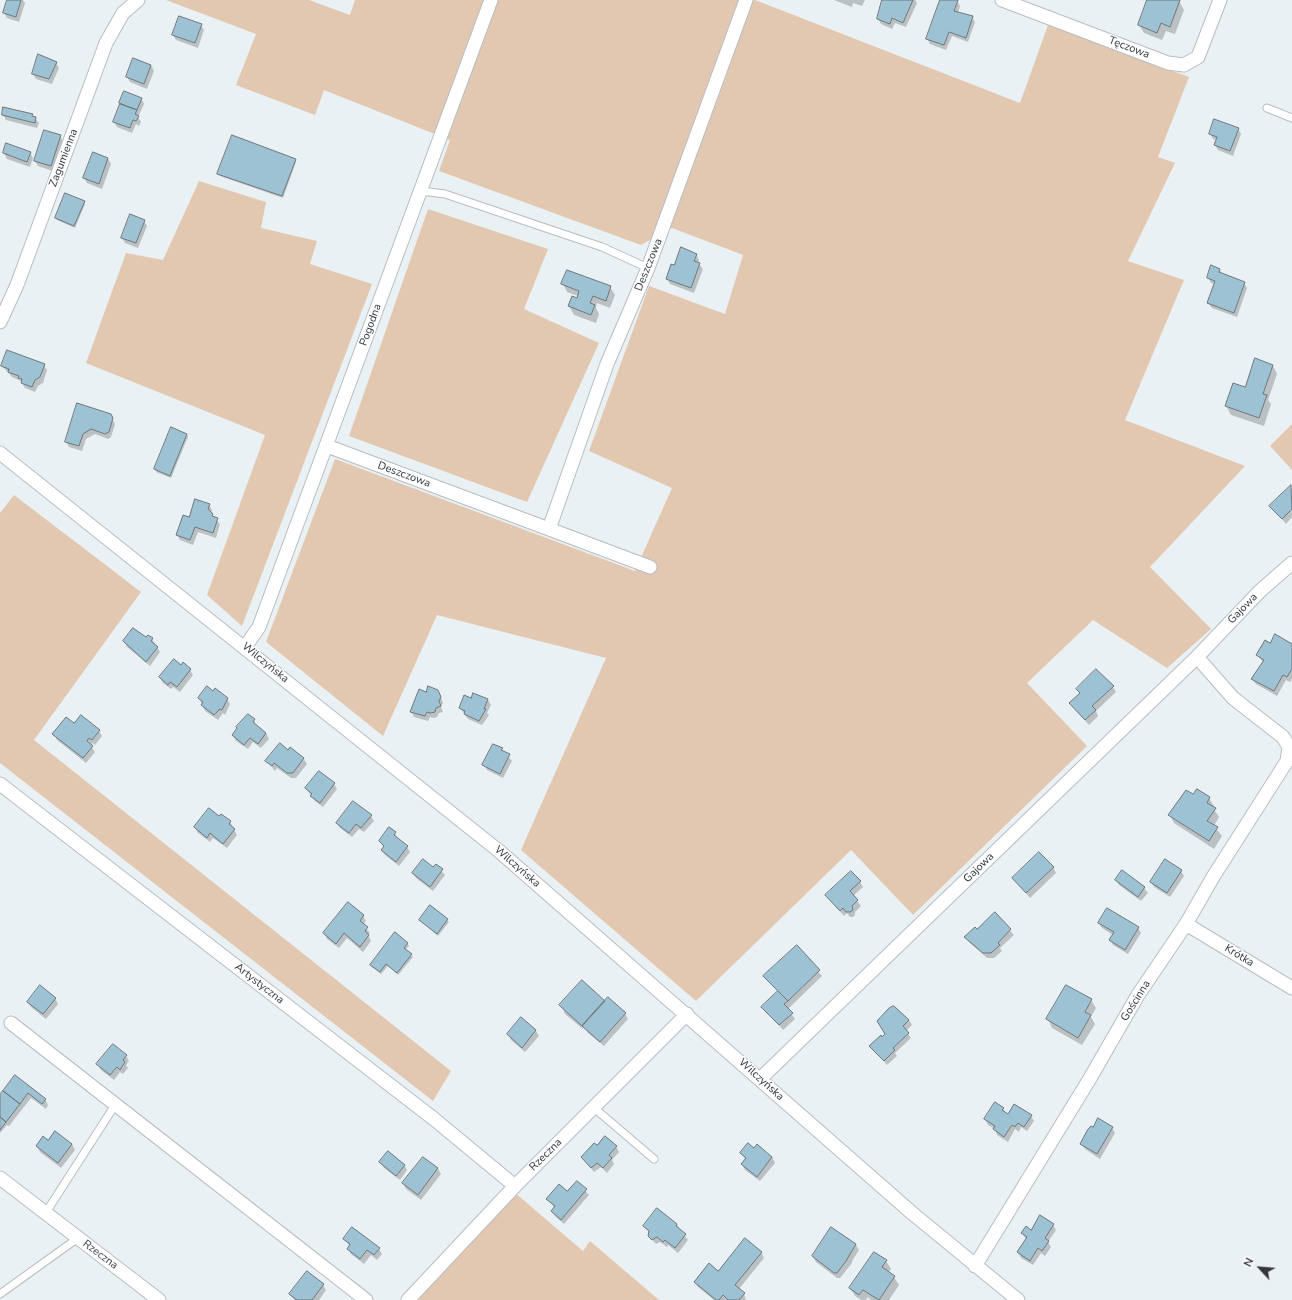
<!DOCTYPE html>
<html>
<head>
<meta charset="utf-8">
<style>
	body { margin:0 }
	#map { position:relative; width:1292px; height:1300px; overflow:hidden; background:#eaf1f4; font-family:"Nunito Sans",sans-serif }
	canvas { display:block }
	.north { position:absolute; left:1240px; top:1248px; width:40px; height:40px; -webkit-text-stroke:3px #fbfdff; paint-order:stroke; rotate:296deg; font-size:11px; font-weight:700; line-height:16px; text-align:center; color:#343638 }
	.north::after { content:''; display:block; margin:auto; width:14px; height:18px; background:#343638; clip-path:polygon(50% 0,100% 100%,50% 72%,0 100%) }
</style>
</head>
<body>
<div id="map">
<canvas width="1292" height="1300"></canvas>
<div class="north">N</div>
</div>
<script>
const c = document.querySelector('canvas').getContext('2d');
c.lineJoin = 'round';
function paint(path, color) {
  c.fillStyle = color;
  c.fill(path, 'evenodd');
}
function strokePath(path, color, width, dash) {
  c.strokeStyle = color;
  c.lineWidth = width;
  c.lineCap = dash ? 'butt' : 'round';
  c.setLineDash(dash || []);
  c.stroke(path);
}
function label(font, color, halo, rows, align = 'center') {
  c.font = font + ' "Nunito Sans",sans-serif';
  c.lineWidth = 3;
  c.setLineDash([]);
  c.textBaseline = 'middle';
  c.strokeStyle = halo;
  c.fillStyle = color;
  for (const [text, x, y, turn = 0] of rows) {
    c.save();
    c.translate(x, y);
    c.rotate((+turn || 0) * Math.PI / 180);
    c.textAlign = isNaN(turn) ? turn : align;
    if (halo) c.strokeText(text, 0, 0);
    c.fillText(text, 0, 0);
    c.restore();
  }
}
const green = new Path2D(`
	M 166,0 L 309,0 L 350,15 L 355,0 L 755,0 L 1020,103 L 1048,25 L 1189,77 L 1158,157 L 1175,163 L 1128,261 L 1184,280 L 1125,420 L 1245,466 L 1150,567 L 1211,629 L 1167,668 L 1093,620 L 1027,683 L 1087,746 L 913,915 L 851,850 L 696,1001 L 521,850 L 606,658 L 437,615 L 383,736 L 266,642 L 335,459 L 635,571 L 672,488 L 589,451 L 649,286 L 725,314 L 743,255 L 672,228 L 641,245 L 439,171 L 450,140 L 324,90 L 315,115 L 236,85 L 256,34 Z
	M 199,181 L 266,202 L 261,228 L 317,241 L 310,264 L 372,284 L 242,626 L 207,595 L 265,435 L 86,363 L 126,253 L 163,260 Z
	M 428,209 L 548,249 L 524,309 L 599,343 L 527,502 L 349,436 Z
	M 1292,424 L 1292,470 L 1270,446 Z
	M 14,495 L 141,592 L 34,740 L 451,1071 L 433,1101 L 0,763 L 0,513 Z
	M 514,1192 L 583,1251 L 590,1241 L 659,1300 L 416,1300 Z`);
const shadow = new Path2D(`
	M 8,0 L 23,0 L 25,3 L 19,22 L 7,18 L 4,13 Z
	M 834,0 L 865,0 L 862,6 L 853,3 L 852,7 Z
	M 884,0 L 915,0 L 917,3 L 906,27 L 895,23 L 892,29 L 881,24 L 878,19 Z
	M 941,0 L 957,1 L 960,6 L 958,13 L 972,17 L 975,22 L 968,42 L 952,36 L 946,50 L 930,44 L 927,39 Z
	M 1148,0 L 1179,1 L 1184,10 L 1175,34 L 1166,31 L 1162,40 L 1144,33 L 1139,25 Z
	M 201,25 L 204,30 L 198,48 L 176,40 L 173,35 Z
	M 56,63 L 59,68 L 52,84 L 36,79 L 33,74 Z
	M 151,65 L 154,71 L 147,89 L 130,82 L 127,77 Z
	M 125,92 L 141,98 L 144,104 L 138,117 L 141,122 L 139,126 L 136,124 L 132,133 L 117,127 L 114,122 Z
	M 3,115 L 32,115 L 39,123 L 37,128 L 6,120 Z
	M 1238,129 L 1241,134 L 1233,156 L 1218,150 L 1215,145 L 1217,140 L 1213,139 L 1210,134 Z
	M 60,136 L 63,141 L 53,171 L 38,166 L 35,161 Z
	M 4,153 L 30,153 L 33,158 L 30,167 L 7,159 Z
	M 108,159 L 111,164 L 102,189 L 87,183 L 84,178 Z
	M 295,160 L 296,162 L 283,198 L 220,176 L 218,174 Z
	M 84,202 L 85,204 L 75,228 L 57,220 L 56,218 Z
	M 144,221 L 147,226 L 138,248 L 125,243 L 122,238 Z
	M 696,254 L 699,260 L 698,263 L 703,269 L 694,293 L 670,284 L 667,279 L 675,266 Z
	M 1220,270 L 1222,274 L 1244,283 L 1247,288 L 1237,317 L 1212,308 L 1208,303 L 1215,284 L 1211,283 L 1208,277 Z
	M 563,284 L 610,287 L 615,295 L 610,308 L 597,303 L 596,308 L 599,314 L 596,323 L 574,315 L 569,306 L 578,296 L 567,292 Z
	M 44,365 L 47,370 L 43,383 L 38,386 L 35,392 L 25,388 L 21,381 L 12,377 L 2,366 Z
	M 1273,366 L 1277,374 L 1268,400 L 1271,404 L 1264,426 L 1231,415 L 1226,406 L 1234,384 L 1245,389 Z
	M 110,415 L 115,424 L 111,437 L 108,439 L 95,434 L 86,439 L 82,451 L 69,447 L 66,442 Z
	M 187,434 L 188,437 L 171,478 L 156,472 L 155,469 Z
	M 1291,487 L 1292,517 L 1286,524 L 1271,506 Z
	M 209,505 L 212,510 L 211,514 L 220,524 L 216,538 L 198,532 L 193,545 L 180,540 L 177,535 L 190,519 Z
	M 146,638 L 152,639 L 160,652 L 150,666 L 127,647 L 124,641 Z
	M 1270,645 L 1292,645 L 1292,679 L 1290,682 L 1286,680 L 1277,696 L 1256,684 L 1252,679 L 1264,663 L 1257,655 Z
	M 182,666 L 190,670 L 193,675 L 180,692 L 173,687 L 171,689 L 163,683 L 160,678 Z
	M 1113,687 L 1116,692 L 1096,711 L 1098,716 L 1089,725 L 1070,703 L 1080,694 L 1078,689 Z
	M 474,694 L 488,700 L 491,705 L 487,713 L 489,715 L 482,725 L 468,719 L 460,708 L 471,699 Z
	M 441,697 L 443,703 L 441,707 L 443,712 L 439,713 L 437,717 L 434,718 L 430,717 L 428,721 L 414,717 L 411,711 Z
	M 199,698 L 227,699 L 230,704 L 225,715 L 223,713 L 218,720 L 205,711 Z
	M 254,720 L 256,726 L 266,733 L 269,739 L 261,748 L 253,742 L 248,749 L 236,741 L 233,736 Z
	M 74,725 L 99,731 L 102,736 L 95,745 L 92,743 L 90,745 L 95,752 L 86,763 L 57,740 L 54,734 Z
	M 290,748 L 304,759 L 307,764 L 296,778 L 291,778 L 277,768 L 275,771 L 267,761 Z
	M 502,749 L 512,761 L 503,778 L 487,770 L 484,765 Z
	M 334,784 L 337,789 L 323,807 L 315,801 L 306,788 Z
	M 1194,796 L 1209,798 L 1214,806 L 1213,808 L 1219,817 L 1214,826 L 1222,836 L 1214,849 L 1174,823 L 1170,815 Z
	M 371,816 L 374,821 L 364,832 L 359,829 L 352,837 L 340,828 L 337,823 Z
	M 219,817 L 230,822 L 237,835 L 227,848 L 213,838 L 210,842 L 198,833 L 195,827 Z
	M 395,833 L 397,839 L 407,847 L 410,852 L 399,866 L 385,855 L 382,850 L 384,848 L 380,841 Z
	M 436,865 L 445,875 L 433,891 L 416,878 L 413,873 L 434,868 Z
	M 1053,867 L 1056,873 L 1030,898 L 1013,878 Z
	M 1181,871 L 1184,876 L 1170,897 L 1154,887 L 1151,882 Z
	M 1116,880 L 1144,888 L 1148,893 L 1141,901 L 1119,885 Z
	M 860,882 L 863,887 L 853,896 L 861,906 L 855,912 L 855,915 L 853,917 L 850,917 L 847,913 L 844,916 L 826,895 Z
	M 348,904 L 363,916 L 366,921 L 363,925 L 370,933 L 368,935 L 371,941 L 363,952 L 347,938 L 339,948 L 327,939 L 324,933 Z
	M 431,906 L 449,922 L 438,936 L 420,920 Z
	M 995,914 L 1014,935 L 1000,948 L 1002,951 L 994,958 L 987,958 L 969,942 L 966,937 L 977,931 Z
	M 1099,923 L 1138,928 L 1141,933 L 1128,954 L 1113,945 L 1110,940 L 1113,935 L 1102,928 Z
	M 407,943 L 409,946 L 405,950 L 413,957 L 398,975 L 388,966 L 381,974 L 372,967 L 371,965 Z
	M 796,947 L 822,976 L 788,1009 L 795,1019 L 783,1030 L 763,1007 L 778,992 L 765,976 Z
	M 55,998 L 58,1004 L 46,1019 L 31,1007 L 28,1002 Z
	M 1091,1000 L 1096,1008 L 1091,1017 L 1095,1024 L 1082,1045 L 1052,1028 L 1048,1019 Z
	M 605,1002 L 625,1014 L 628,1019 L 604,1046 L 588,1033 L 581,1021 L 579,1022 L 584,1030 L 565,1014 L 561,1005 Z
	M 522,1019 L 536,1031 L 539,1036 L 525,1052 L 511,1040 L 508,1034 Z
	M 909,1020 L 912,1025 L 906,1031 L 911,1038 L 895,1053 L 897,1056 L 887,1065 L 871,1046 Z
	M 126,1056 L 129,1061 L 126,1065 L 128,1068 L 123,1074 L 120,1072 L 114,1080 L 101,1070 L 98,1064 Z
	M 15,1076 L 45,1099 L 48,1105 L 46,1109 L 31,1098 L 9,1126 L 7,1125 L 0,1133 L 0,1096 Z
	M 1003,1109 L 1008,1115 L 1031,1116 L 1034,1121 L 1027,1131 L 1021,1127 L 1019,1132 L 1015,1129 L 1008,1142 L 997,1135 L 995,1129 L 988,1125 L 985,1119 Z
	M 1112,1128 L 1115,1133 L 1100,1159 L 1085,1149 L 1082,1144 Z
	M 48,1141 L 72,1144 L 75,1150 L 61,1168 L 40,1152 L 37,1146 Z
	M 616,1146 L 619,1152 L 612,1160 L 614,1164 L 607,1173 L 601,1167 L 594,1172 L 582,1157 L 597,1147 Z
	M 754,1149 L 772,1157 L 775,1163 L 760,1181 L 745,1170 L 742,1164 L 746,1160 L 741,1153 Z
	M 423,1158 L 438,1169 L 441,1174 L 421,1200 L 406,1189 L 403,1183 Z
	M 381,1163 L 404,1165 L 407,1170 L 400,1180 L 384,1168 Z
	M 577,1182 L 589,1195 L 564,1224 L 555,1216 L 552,1211 L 555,1208 L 548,1199 L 568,1193 Z
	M 657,1209 L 677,1225 L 688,1240 L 678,1253 L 668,1245 L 667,1247 L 660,1242 L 656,1244 L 649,1236 L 650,1233 L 644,1226 Z
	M 1053,1225 L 1056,1230 L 1048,1242 L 1051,1247 L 1045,1256 L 1041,1253 L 1033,1265 L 1021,1258 L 1018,1252 L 1026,1239 L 1022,1233 Z
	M 344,1239 L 379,1249 L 382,1254 L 377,1260 L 371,1255 L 364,1264 L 351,1254 L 348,1249 L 350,1246 Z
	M 856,1245 L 859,1250 L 852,1261 L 852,1263 L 840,1278 L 837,1278 L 816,1262 L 813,1257 Z
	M 761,1252 L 764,1258 L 739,1289 L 744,1294 L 746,1300 L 714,1300 L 698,1287 L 695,1282 Z
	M 886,1261 L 891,1269 L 888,1273 L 894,1277 L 899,1285 L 889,1300 L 871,1300 L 868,1297 L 866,1300 L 861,1300 L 855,1296 L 850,1288 Z
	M 307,1272 L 323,1285 L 326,1290 L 319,1300 L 294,1300 L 290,1294 Z`);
const building = new Path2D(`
	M 7,0 L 21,0 L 16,17 L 3,13 Z
	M 882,0 L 913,0 L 903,23 L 892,18 L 890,24 L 877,19 Z
	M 940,0 L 958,0 L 954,11 L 973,16 L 966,38 L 949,32 L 944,45 L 926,39 Z
	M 1147,0 L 1180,0 L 1170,27 L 1161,23 L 1157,33 L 1138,25 Z
	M 179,16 L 202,24 L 195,43 L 172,35 Z
	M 38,54 L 57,62 L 49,79 L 32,74 Z
	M 133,58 L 151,65 L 144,84 L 126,77 Z
	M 124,91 L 142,98 L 137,110 L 119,103 Z
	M 120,104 L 137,110 L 135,114 L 139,116 L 136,121 L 133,120 L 130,128 L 113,122 Z
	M 3,107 L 33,114 L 32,116 L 36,117 L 35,123 L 2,115 Z
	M 1214,119 L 1239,128 L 1230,151 L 1214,145 L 1217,137 L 1209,134 Z
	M 44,130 L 61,135 L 51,166 L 34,161 Z
	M 232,135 L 296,159 L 282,196 L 217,174 Z
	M 6,143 L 31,152 L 27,162 L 3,153 Z
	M 93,152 L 108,158 L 99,184 L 83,178 Z
	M 65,193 L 85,201 L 74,226 L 55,218 Z
	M 130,214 L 145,220 L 136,243 L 121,238 Z
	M 681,247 L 697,254 L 694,261 L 700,263 L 691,288 L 666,279 L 671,264 L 674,265 Z
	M 1211,265 L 1220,269 L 1219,272 L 1245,282 L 1234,313 L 1207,303 L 1215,281 L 1207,278 Z
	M 567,270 L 611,286 L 606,301 L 593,296 L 590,303 L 595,305 L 591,315 L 568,306 L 572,296 L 577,298 L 579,291 L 561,284 Z
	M 7,350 L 45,364 L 40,377 L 35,380 L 32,387 L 21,383 L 22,379 L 18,378 L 19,376 L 8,372 L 9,369 L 1,366 Z
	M 1255,358 L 1273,365 L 1263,394 L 1267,395 L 1259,418 L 1225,406 L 1233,383 L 1245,387 Z
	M 77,403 L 111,414 L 113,418 L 109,432 L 105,434 L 91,429 L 83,434 L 79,446 L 65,442 Z
	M 171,427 L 187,434 L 170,476 L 154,469 Z
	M 1291,485 L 1292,509 L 1282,519 L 1269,506 Z
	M 195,499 L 210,504 L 208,509 L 213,514 L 212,516 L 218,518 L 213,533 L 195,527 L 190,540 L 176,535 L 183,515 L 189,517 Z
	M 133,628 L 146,637 L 148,635 L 153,638 L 151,641 L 158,647 L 146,662 L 123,641 Z
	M 1275,634 L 1292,644 L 1292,669 L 1287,677 L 1283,675 L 1274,691 L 1251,679 L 1264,660 L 1256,655 L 1265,640 L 1270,643 Z
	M 174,659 L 181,665 L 183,662 L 191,669 L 177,687 L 170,682 L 168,685 L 159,677 Z
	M 1096,669 L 1114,686 L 1092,706 L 1096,710 L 1085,720 L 1069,703 L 1080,693 L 1076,689 Z
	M 207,686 L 213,691 L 215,688 L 228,698 L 222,710 L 220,709 L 214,715 L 201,705 L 203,702 L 198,698 Z
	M 428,686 L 438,690 L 441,697 L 439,701 L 441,706 L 436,708 L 435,712 L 430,713 L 427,712 L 425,716 L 410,712 L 419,689 L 426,692 Z
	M 473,693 L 488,699 L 484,709 L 486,709 L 479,721 L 464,714 L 465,711 L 459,708 L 464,695 L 471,698 Z
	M 248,714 L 255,719 L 253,722 L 266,733 L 258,744 L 250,738 L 244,745 L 232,735 L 237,728 L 236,727 Z
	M 81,715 L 100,730 L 92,740 L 89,738 L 87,741 L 93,746 L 83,758 L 52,734 L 66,717 L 74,723 Z
	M 280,743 L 288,750 L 290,747 L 304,758 L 293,773 L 287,773 L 274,763 L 272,766 L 265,761 Z
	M 493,744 L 503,748 L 501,750 L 510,754 L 500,774 L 482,765 Z
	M 319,771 L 335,783 L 320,803 L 310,796 L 312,794 L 305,788 Z
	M 1197,789 L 1210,797 L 1207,803 L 1216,808 L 1207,821 L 1218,827 L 1209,841 L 1168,815 L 1186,790 L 1193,794 Z
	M 353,801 L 372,815 L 361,828 L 356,824 L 349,833 L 336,823 Z
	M 209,808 L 219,816 L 221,814 L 231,821 L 229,824 L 235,829 L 223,844 L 210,833 L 207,838 L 194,827 Z
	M 389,827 L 396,832 L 394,835 L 408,846 L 396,862 L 381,850 L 384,846 L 379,841 Z
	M 1039,852 L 1054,867 L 1026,893 L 1012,878 Z
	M 423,859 L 433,867 L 436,864 L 443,869 L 430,887 L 412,873 Z
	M 1165,859 L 1182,870 L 1167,893 L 1150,882 Z
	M 1122,870 L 1145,887 L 1138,897 L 1115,880 Z
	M 851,871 L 861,881 L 850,891 L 858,900 L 852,906 L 853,910 L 850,912 L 846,912 L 843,908 L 840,911 L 825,895 Z
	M 348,902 L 364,915 L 360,921 L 368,927 L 365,931 L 369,935 L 360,947 L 344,933 L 336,944 L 323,933 Z
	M 430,905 L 448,919 L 437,934 L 419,920 Z
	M 1107,908 L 1139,927 L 1125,950 L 1109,940 L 1114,932 L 1098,923 Z
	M 995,912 L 1011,929 L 998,943 L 1000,945 L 991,953 L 983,953 L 964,937 L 975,927 L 977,929 Z
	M 395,932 L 408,943 L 404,948 L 412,954 L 397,973 L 386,964 L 380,972 L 370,965 Z
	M 797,945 L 820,970 L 788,1001 L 763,976 Z
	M 582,980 L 605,1001 L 582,1026 L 559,1005 Z
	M 40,985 L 56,998 L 43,1014 L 27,1002 Z
	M 1066,985 L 1092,999 L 1085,1012 L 1091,1015 L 1078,1038 L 1046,1019 Z
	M 778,991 L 788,1001 L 784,1004 L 793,1013 L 779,1025 L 761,1007 Z
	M 608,997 L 626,1013 L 600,1042 L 582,1026 Z
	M 894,1006 L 909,1020 L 903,1026 L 909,1033 L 893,1048 L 895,1050 L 884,1061 L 869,1046 L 881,1035 L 882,1037 L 885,1034 L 877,1021 L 889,1008 Z
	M 521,1017 L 536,1030 L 522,1048 L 507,1034 Z
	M 113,1044 L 127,1055 L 123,1060 L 125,1062 L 120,1070 L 117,1067 L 110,1075 L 96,1064 Z
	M 15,1075 L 46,1099 L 42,1104 L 28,1093 L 20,1104 L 3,1091 Z
	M 3,1091 L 20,1104 L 6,1122 L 0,1117 L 0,1094 Z
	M 995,1102 L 1004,1108 L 1002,1110 L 1008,1114 L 1014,1104 L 1032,1115 L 1024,1127 L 1018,1123 L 1015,1127 L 1012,1125 L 1004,1137 L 993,1129 L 995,1126 L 984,1119 Z
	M 0,1117 L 6,1122 L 0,1130 Z
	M 1098,1118 L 1113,1127 L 1097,1154 L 1080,1144 L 1088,1129 L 1091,1126 L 1093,1127 Z
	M 55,1131 L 72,1144 L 58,1163 L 36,1146 L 43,1136 L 48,1140 Z
	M 605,1136 L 617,1146 L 609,1155 L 612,1158 L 603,1168 L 597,1163 L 591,1168 L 581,1157 L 594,1143 L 597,1145 Z
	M 748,1143 L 754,1148 L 757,1144 L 772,1157 L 757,1177 L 741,1164 L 746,1158 L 740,1153 Z
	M 388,1151 L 405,1165 L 396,1176 L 379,1162 Z
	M 423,1157 L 438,1168 L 418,1195 L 402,1183 Z
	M 577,1181 L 587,1189 L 561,1220 L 551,1211 L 555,1206 L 546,1199 L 559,1184 L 567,1191 Z
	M 657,1208 L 677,1224 L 676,1226 L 686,1234 L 675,1248 L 665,1240 L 663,1242 L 657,1237 L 652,1240 L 648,1236 L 649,1231 L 643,1226 Z
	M 1040,1215 L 1054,1224 L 1045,1238 L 1049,1241 L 1042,1251 L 1038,1248 L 1030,1261 L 1017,1252 L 1027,1237 L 1021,1233 L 1026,1226 L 1031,1230 Z
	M 352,1227 L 380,1248 L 374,1255 L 367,1250 L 360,1259 L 347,1249 L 350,1244 L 343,1239 Z
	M 831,1227 L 856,1244 L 846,1261 L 837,1273 L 834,1273 L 812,1256 Z
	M 745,1238 L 762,1252 L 735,1285 L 745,1293 L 739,1300 L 728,1300 L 723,1295 L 719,1300 L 716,1300 L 694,1282 L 709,1263 L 718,1271 Z
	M 874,1252 L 887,1260 L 882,1267 L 895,1276 L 879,1300 L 863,1290 L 859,1295 L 849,1288 Z
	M 307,1271 L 324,1284 L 312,1300 L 297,1300 L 289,1294 Z`);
const lane = new Path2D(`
	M 1267,108 L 1292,118
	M 421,191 L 445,194 L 602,247 L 648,268
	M 593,1107 L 654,1159
	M 45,1214 L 115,1105
	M 0,1294 L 78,1238`);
const street = new Path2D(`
	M 1002,0 L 1168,63 L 1184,65 L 1198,57 L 1220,0
	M 0,322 L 17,285 L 106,43 L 123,13 L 138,0
	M 327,446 L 549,529 L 607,364 L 648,268 L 746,0
	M 0,453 L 499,851 L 912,1213 L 1018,1300
	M 549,529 L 650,567
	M 245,647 L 259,627 L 491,0
	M 0,784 L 434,1119 L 515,1186
	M 1186,924 L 1292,988
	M 11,1023 L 366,1300
	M 760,1079 L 1197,657 L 1260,591 L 1292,563
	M 0,1178 L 159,1300
	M 975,1266 L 1089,1080 L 1138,995 L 1186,924 L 1213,877 L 1287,761 L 1289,747 L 1283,737 L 1233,698 L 1197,657
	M 408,1300 L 515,1186 L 687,1014`);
const streetNames = [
	["Tęczowa",1129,48,21],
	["Zagumienna",64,158,-69],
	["Deszczowa",649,265,-68],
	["Pogodna",371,325,-70],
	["Deszczowa",404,475,20],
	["Gajowa",1243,609,-46],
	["Wilczyńska",265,663,39],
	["Wilczyńska",517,867,41],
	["Gajowa",979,868,-44],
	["Krótka",1239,956,31],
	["Artystyczna",259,984,38],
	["Gościnna",1136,1001,-58],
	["Wilczyńska",761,1080,42],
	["Rzeczna",546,1155,-45],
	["Rzeczna",100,1255,37]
];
paint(green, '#e2c8b1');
paint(shadow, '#0003');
paint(building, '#9dc2d4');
strokePath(building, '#70777a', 1);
strokePath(lane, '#b7bdc1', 9);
strokePath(street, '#b7bdc1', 15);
strokePath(lane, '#fff', 7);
strokePath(street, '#fff', 13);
label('11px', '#343638', '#fbfdff', streetNames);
</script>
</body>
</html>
